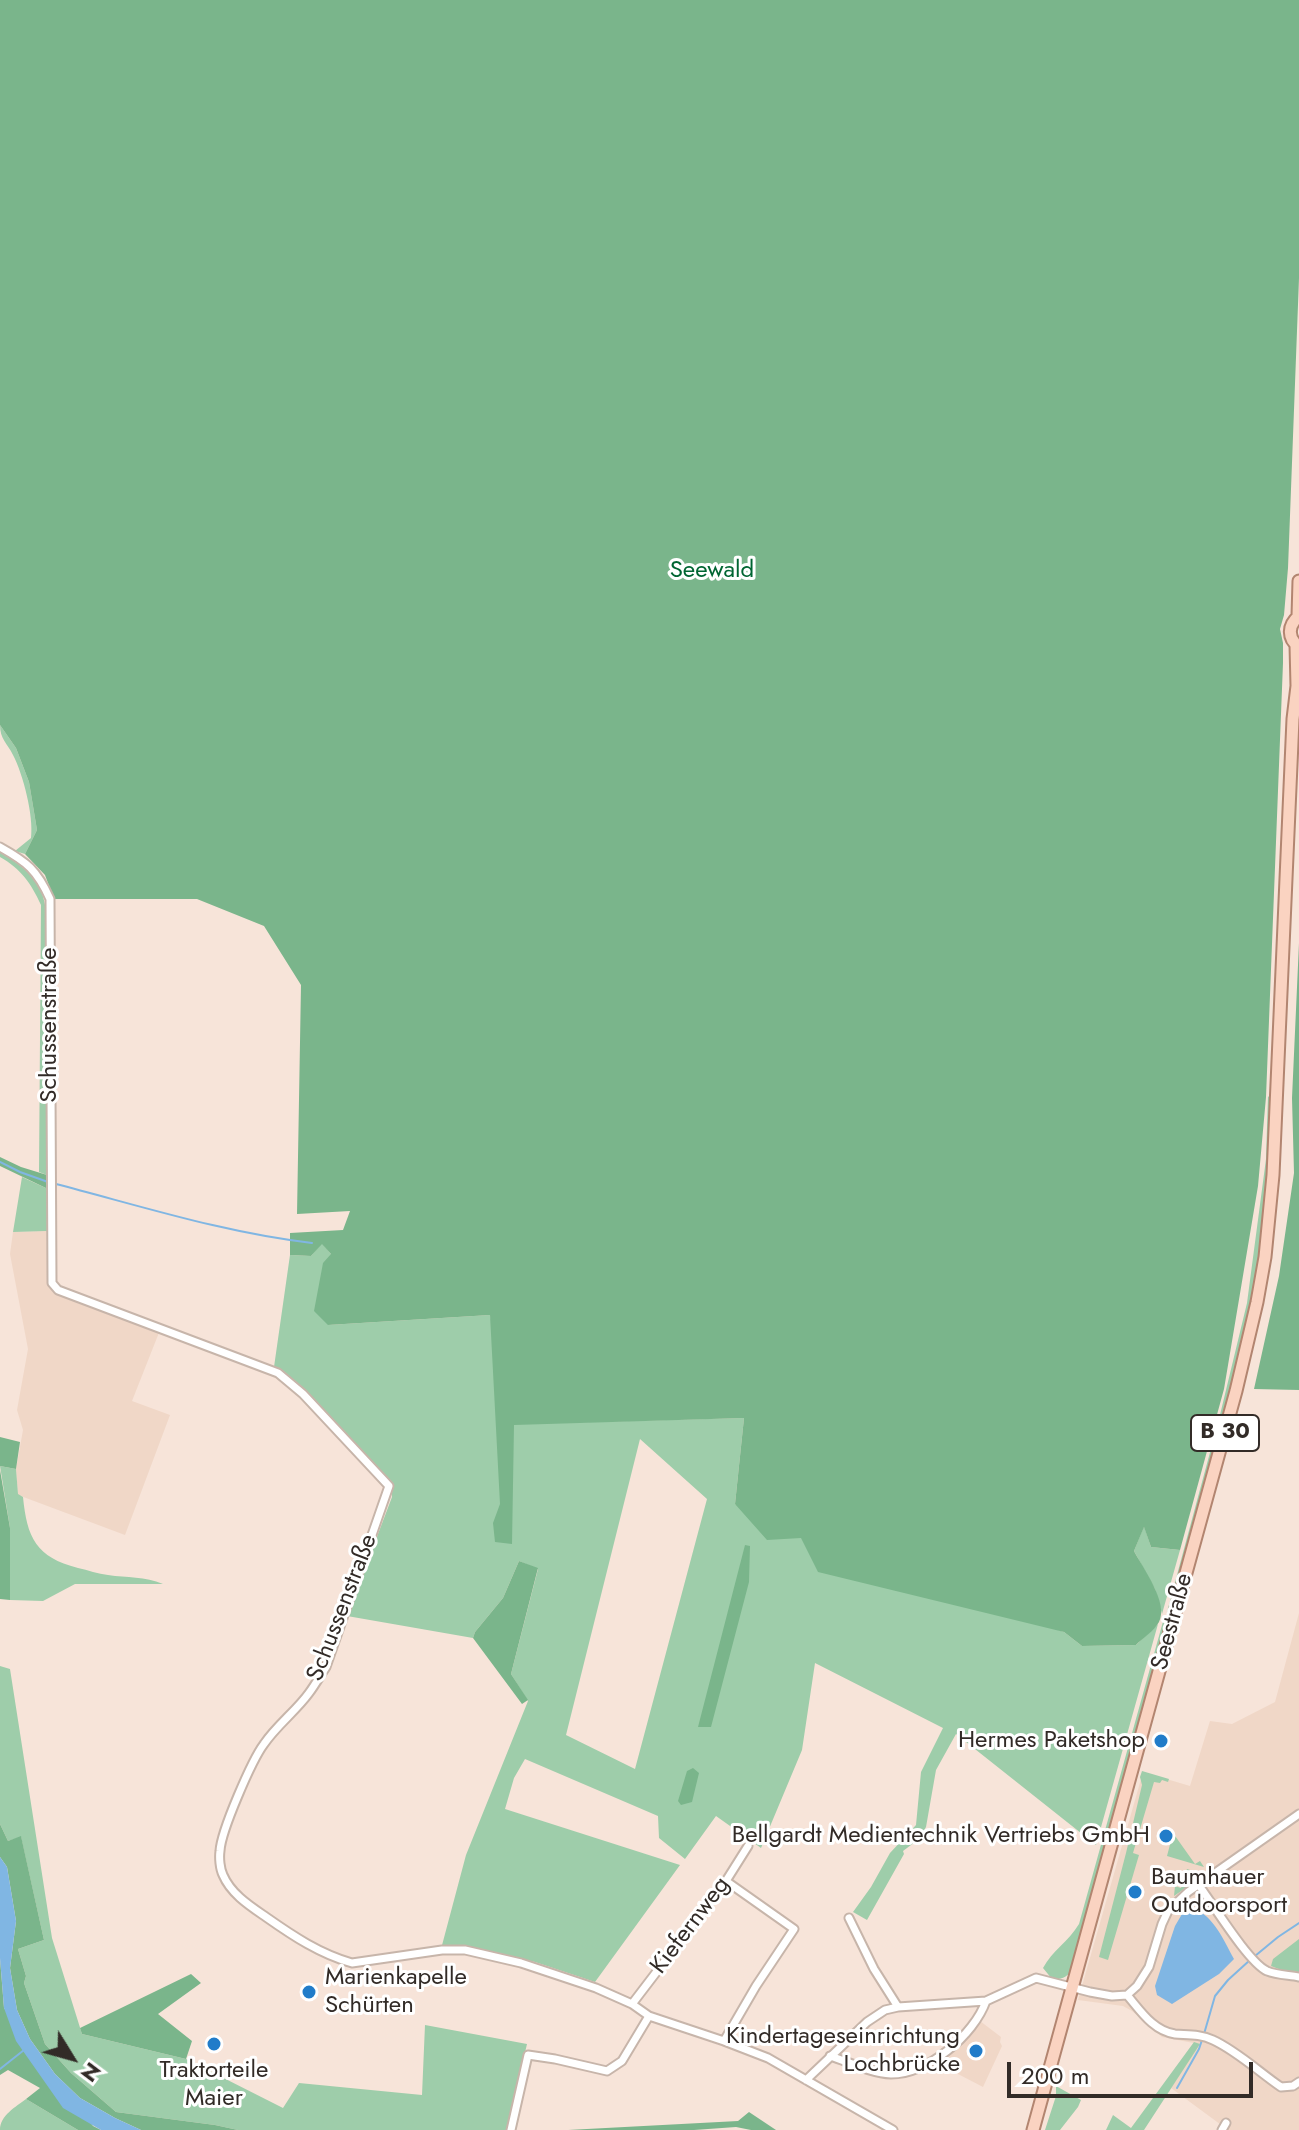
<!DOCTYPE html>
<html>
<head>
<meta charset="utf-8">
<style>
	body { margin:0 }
	#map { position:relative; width:1299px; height:2130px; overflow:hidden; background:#f7e4d9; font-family:Jost,sans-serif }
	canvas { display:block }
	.north { position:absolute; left:32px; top:2018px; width:80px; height:80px; -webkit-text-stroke:6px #fff; paint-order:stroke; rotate:127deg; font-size:22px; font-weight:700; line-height:32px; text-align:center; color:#322b27 }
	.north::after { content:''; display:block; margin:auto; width:28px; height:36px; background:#322b27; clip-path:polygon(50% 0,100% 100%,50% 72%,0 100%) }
	.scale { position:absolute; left:1007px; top:2062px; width:246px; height:36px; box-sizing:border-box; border:4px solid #322b27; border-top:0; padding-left:10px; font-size:24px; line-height:28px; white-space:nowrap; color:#322b27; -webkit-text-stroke:6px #fff; paint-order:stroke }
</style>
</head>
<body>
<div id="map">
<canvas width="1299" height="2130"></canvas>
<div class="north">N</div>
<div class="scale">200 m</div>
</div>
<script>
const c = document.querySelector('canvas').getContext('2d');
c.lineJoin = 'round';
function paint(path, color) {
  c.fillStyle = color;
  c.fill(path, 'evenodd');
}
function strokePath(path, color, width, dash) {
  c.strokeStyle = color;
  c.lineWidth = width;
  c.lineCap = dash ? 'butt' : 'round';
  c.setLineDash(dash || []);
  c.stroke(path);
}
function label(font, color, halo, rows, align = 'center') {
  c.font = font + ' Jost,sans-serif';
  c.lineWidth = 6;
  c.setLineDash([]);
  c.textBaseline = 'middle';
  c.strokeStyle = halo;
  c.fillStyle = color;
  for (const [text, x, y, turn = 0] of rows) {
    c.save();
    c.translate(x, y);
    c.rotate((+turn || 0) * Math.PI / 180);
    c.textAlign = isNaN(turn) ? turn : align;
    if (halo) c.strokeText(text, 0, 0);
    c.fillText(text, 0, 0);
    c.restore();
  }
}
const built = new Path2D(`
	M 47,1231 L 48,1277 L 55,1278 L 60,1286 L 162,1325 L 132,1401 L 170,1415 L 125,1535 L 18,1495 L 16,1469 L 23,1430 L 17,1410 L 28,1349 L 10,1254 L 13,1232 Z
	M 1299,1613 L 1299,2130 L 1228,2130 L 1171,2088 L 1199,2044 L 1162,2037 L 1132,2011 L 1123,2006 L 1078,2000 L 1143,1772 L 1190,1786 L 1210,1721 L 1232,1724 L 1275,1702 Z
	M 980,2021 L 1001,2037 L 1000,2042 L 1002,2046 L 983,2087 L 958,2074 L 947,2056 L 965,2041 Z`);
const green = new Path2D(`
	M 0,725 L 16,748 L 29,782 L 37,830 L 25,854 L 15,851 L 31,838 C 34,816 23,774 13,755 C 7,743 0,739 0,725 Z
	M 0,851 C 31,873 43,879 47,918 L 47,1175 L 39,1172 L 41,905 C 31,883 21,869 0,857 Z
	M 1268,1096 L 1272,1101 C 1269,1164 1266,1227 1254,1289 C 1234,1396 1201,1501 1172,1607 L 1169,1612 L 1167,1612 L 1219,1419 L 1247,1303 L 1266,1159 Z
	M 22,1177 L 48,1189 L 47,1231 L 13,1232 Z
	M 322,1243 L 331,1254 L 328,1325 L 490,1315 L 514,1424 L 744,1418 L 735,1504 L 800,1537 L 1064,1632 L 1082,1646 L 1136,1645 L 1158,1624 L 1096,1845 L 956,1734 L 936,1770 L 926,1827 L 919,1839 L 903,1851 L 904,1854 L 867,1920 L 853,1912 L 871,1887 L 890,1853 L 916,1825 L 921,1772 L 943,1728 L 815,1663 L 802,1750 L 761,1848 L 716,1816 L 685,1859 L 659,1838 L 658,1816 L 525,1759 L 514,1778 L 505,1809 L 680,1865 L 595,1982 L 535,1962 L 465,1947 L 441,1949 L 466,1855 L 528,1701 L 511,1674 L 538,1569 L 519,1561 L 503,1598 L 475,1632 L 473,1638 L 347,1616 L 392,1497 L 391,1482 L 295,1381 L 274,1367 L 290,1255 L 311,1256 ZM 640,1439 L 707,1499 L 635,1769 L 566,1735 Z
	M 0,1466 L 16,1469 L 18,1494 L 23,1497 C 27,1538 36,1557 78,1568 C 88,1570 98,1574 108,1575 C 127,1578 145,1576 163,1584 L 75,1584 L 43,1601 L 10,1600 L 10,1528 Z
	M 1144,1526 L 1151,1547 L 1180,1550 L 1162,1614 L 1155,1589 L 1134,1551 Z
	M 1164,1618 L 1166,1619 L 1167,1626 L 1073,1969 C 1067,1977 1062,1980 1052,1979 L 1043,1968 C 1052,1951 1069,1941 1079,1924 Z
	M 0,1666 L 10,1669 L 52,1938 L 82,2034 L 186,2059 L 283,2108 L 299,2083 L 422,2095 L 425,2025 L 527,2044 L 507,2130 L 238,2130 L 215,2125 L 116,2112 L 71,2073 L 45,2044 L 24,1983 L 26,1976 L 18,1949 L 44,1940 L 21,1837 L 8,1841 L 0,1824 Z
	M 1142,1771 L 1169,1779 L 1168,1782 L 1162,1780 L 1160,1783 L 1154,1782 L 1133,1853 L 1139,1855 L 1108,1960 L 1099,1957 L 1126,1853 L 1142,1785 L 1140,1777 Z
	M 1173,1833 L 1195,1864 L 1200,1861 L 1204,1867 L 1167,1856 Z
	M 1187,1869 L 1199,1873 L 1200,1878 L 1174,1896 L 1175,1886 L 1181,1888 Z
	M 1299,1939 L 1299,1973 L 1284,1971 L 1271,1966 L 1273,1959 Z
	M 1194,2042 L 1200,2044 L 1144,2130 L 1106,2130 L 1113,2115 L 1131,2128 Z
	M 1056,2086 L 1081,2100 L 1078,2107 L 1060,2130 L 1045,2130 L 1056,2096 Z
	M 26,2099 L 78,2130 L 0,2130 C 0,2115 16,2107 26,2099 Z`);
const forest = new Path2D(`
	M 0,0 L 1299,0 L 1299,278 L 1288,568 L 1284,615 L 1280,629 L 1283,643 L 1283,663 L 1266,1097 L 1258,1186 L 1224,1389 L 1180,1550 L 1151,1547 L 1144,1527 L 1134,1551 C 1143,1568 1169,1603 1159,1622 C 1154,1631 1143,1638 1136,1645 L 1082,1646 L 1064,1632 L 818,1572 L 801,1538 L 767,1540 L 735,1504 L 744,1418 L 514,1425 L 512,1544 L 495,1542 L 493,1523 L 500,1504 L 490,1315 L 328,1325 L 314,1311 L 323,1263 L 331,1254 L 322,1244 L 311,1256 L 290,1255 L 290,1233 L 343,1230 L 350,1211 L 297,1214 L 301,985 L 264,926 L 197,899 L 54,899 L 45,875 L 25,854 L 37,830 L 29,782 L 16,748 L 0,725 Z
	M 1299,943 L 1299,1390 L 1254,1389 L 1279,1276 L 1294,1173 L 1292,1098 Z
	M 0,1157 L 21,1167 L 47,1175 L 48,1189 L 0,1166 Z
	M 0,1437 L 20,1442 L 16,1469 L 0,1466 Z
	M 0,1470 L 10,1528 L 10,1600 L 0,1599 Z
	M 745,1545 L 750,1546 L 749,1582 L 711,1727 L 698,1727 Z
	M 519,1561 L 538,1568 L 511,1674 L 528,1700 L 522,1704 L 473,1638 L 475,1632 L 503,1598 Z
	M 693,1768 L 699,1773 L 692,1802 L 681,1805 L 678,1801 L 687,1771 Z
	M 0,1824 L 8,1841 L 21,1836 L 44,1940 L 18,1949 L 26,1976 L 24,1983 L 45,2044 L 71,2073 L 116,2112 L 215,2125 L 238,2130 L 141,2130 L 115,2118 L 80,2098 L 55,2074 L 30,2039 L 17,2010 L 10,1968 L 16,1921 L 7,1867 L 0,1857 Z
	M 0,1958 L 4,2008 L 93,2126 L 101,2130 L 78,2130 L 26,2099 L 40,2088 L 8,2070 L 0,2075 Z
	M 191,1974 L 201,1983 L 158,2014 L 192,2041 L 186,2059 L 82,2034 L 80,2028 Z
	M 749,2112 L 776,2130 L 751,2130 L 736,2127 L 694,2130 L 568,2130 L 738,2121 Z`);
const water = new Path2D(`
	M 0,1857 L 7,1867 L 16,1921 L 10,1968 L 17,2010 L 30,2039 L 55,2074 L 80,2098 L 115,2118 L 141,2130 L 101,2130 L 63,2108 L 16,2041 L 4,2008 L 0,1958 Z
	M 1193,1908 C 1214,1916 1224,1941 1234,1959 L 1219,1974 L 1172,2004 L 1157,1995 L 1155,1986 L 1175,1926 L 1182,1914 Z`);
const stream = new Path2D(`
	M 0,1162 L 20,1172 L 48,1182
	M 56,1184 C 141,1206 225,1233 312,1243
	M 1255,1956 L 1278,1937 L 1299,1923
	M 1204,2034 L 1215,1996 L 1228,1980 L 1250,1960
	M 0,2069 L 24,2050
	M 1177,2088 L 1199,2049 L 1202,2040`);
const street = new Path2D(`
	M 0,847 C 27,862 37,870 50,899 L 52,1283 L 58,1290 L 278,1373 L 303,1394 L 389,1486 L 326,1667 C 320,1676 315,1685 309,1693 C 296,1711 277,1725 264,1744 C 252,1760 221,1831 220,1851 C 219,1858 220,1869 223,1875 C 231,1894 250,1906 266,1917 C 293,1936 320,1954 352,1963 L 442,1950 L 465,1950 L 521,1963 L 596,1988 L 632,2004 L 649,2016 L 724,2041 L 768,2058 L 893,2130
	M 1198,1884 C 1213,1904 1248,1962 1267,1971 C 1277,1975 1289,1975 1299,1977
	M 849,1918 L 874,1969 L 898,2007
	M 1127,1995 C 1140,2010 1153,2031 1175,2034 C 1189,2035 1200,2034 1213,2040 C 1237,2051 1259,2072 1281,2087 L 1293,2086 L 1299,2082
	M 632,2004 L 726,1881 L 748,1846
	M 724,2041 L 756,1986 L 794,1929 L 726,1881
	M 830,2056 C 849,2062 871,2073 891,2074 C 928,2074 974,2035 986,2001
	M 806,2080 L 867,2022 L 885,2010 L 898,2007 L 986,2001 L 1036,1978 L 1090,1992 L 1112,1996 L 1127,1995 L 1137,1986 L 1149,1967 L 1162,1924 L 1168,1911 L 1188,1892 L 1299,1814
	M 511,2130 L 528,2055 L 555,2059 L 607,2071 L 622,2061 L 649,2016
	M 1222,2130 L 1226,2123`);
const primary = new Path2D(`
	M 1298,616 L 1299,581
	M 1299,616 C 1288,625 1287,638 1299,647
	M 1033,2130 L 1236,1391 L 1257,1302 L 1265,1257 L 1273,1175 L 1293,719 L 1297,686 L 1296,645`);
const markers = [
	[1161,1741,8,"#217cc9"],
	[1166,1836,8,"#217cc9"],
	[1135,1892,8,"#217cc9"],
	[309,1992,8,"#217cc9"],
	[214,2044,8,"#217cc9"],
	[976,2051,8,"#217cc9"]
];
const shields = [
	[1225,1433,68]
];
const shieldNames = [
	["B 30",1225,1433]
];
const parkNames = [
	["Seewald",712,571]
];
const streetNames = [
	["Schussenstraße",50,1025,-90],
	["Schussenstraße",343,1608,-69],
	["Seestraße",1173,1622,-75],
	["Kiefernweg",691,1926,-53]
];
const poiNames = [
	["Hermes Paketshop",1145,1741],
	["Bellgardt Medientechnik Vertriebs GmbH",1150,1836],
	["Baumhauer",1151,1878,"left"],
	["Outdoorsport",1151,1906,"left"],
	["Marienkapelle",325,1978,"left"],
	["Schürten",325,2006,"left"],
	["Kindertageseinrichtung",960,2037],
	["Lochbrücke",960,2065],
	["Traktorteile",214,2071,"center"],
	["Maier",214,2099,"center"]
];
paint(built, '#f0d7c7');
paint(green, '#9ecdaa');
paint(forest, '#7ab58b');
paint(water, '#80b6e3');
strokePath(stream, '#80b6e3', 2);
strokePath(street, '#c7b5aa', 11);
strokePath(primary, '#b28570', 15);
strokePath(street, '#fff', 7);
strokePath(primary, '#fad3c1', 11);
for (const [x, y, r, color] of markers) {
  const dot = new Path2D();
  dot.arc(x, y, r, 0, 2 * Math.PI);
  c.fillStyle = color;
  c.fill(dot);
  strokePath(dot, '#fff', 3);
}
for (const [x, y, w] of shields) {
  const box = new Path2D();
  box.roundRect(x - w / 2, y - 18, w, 36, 6);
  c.fillStyle = '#fff';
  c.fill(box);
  strokePath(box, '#322b27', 2);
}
label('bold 22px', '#322b27', null, shieldNames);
label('24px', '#006532', '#fff', parkNames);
label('24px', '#322b27', '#fff', streetNames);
label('24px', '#322b27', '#fff', poiNames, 'right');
</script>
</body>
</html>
